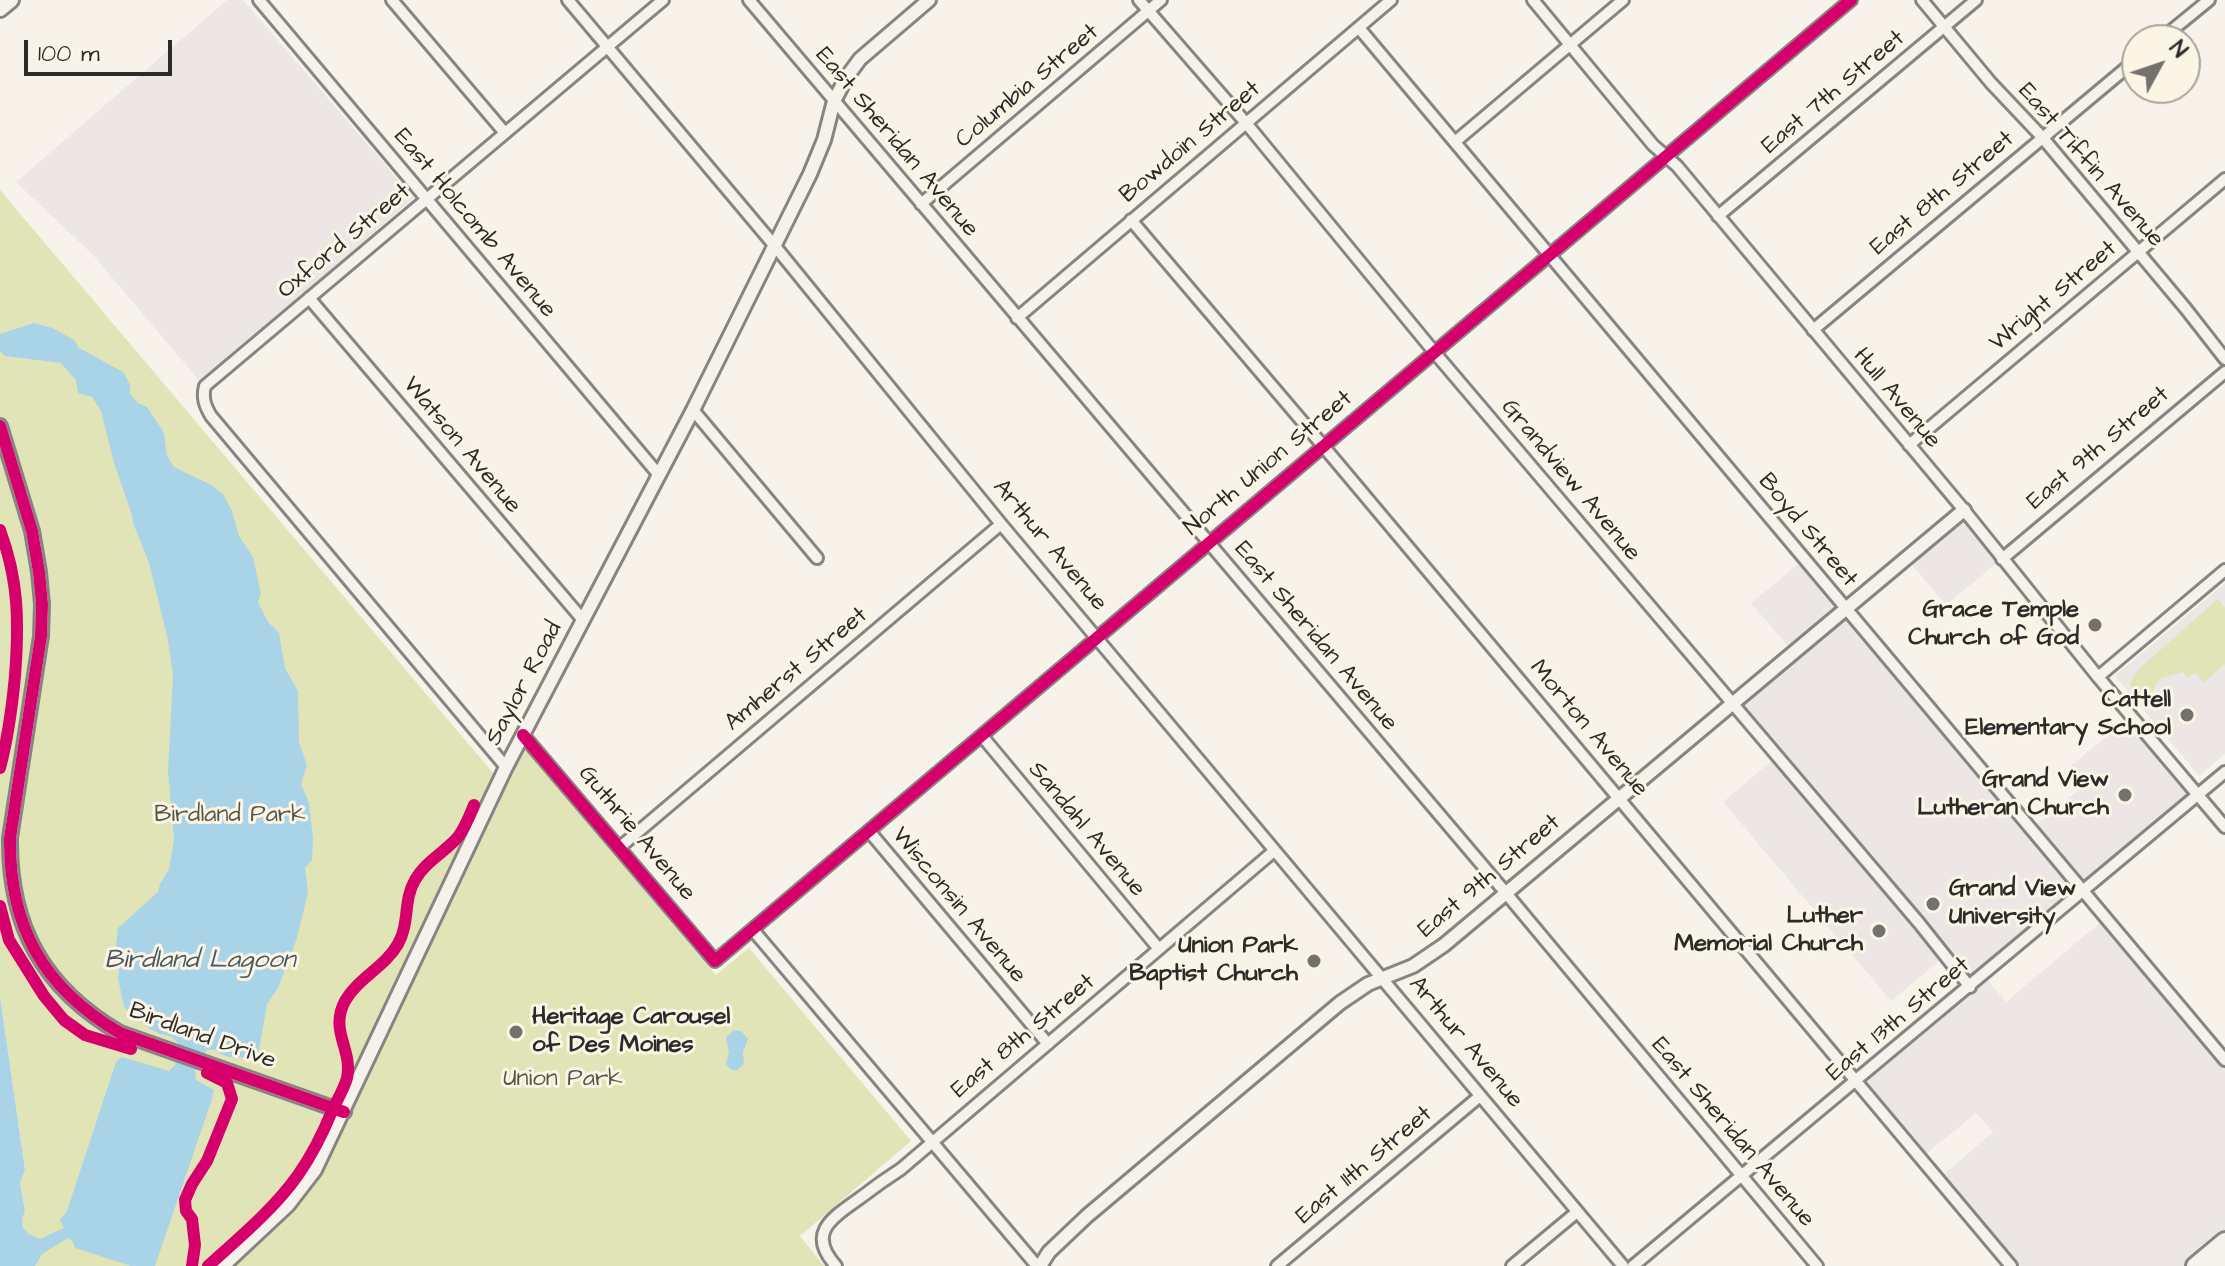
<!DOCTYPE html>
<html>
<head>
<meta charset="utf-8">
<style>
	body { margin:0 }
	#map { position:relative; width:2225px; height:1266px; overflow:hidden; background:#f7f3ea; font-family:"Architects Daughter",sans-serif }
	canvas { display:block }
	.north { position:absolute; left:2121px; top:24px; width:80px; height:80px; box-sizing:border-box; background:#fcf5e5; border:2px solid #a8a49b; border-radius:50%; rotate:50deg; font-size:22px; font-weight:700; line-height:32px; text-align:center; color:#2b2b2b }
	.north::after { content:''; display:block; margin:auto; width:28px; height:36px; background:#72716e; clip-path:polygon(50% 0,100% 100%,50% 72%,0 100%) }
	.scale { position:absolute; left:24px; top:40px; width:148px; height:36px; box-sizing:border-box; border:4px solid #2b2b2b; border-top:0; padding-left:10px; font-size:24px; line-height:28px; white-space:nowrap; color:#2b2b2b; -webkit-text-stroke:6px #fcf5e5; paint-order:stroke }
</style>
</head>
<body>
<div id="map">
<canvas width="2225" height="1266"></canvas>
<div class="north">N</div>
<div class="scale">100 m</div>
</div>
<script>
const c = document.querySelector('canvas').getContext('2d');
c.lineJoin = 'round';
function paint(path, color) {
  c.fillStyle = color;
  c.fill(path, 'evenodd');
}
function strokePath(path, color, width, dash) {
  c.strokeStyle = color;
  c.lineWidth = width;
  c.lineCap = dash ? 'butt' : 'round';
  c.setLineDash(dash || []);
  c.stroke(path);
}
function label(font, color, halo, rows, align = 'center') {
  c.font = font + ' "Architects Daughter",sans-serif';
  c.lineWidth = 6;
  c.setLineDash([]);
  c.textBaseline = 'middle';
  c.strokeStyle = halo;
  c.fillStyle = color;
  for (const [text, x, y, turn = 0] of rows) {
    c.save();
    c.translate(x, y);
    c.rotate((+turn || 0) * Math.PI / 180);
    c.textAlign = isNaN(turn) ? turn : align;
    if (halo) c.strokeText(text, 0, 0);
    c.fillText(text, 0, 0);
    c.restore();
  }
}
const built = new Path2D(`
	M 227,0 L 243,0 L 414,198 L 201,383 L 93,255 L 16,182 Z
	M 1957,515 L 1997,563 L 1946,605 L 1910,563 L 1847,616 L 2028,831 L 2086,784 L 2071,766 L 2127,719 L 2189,792 L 2187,796 L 1979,970 L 2006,1002 L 2103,920 L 2225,1066 L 2225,1266 L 2019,1266 L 1943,1175 L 1993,1132 L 1976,1113 L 1926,1154 L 1867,1084 L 1866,1080 L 1978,984 L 1950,952 L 1891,1001 L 1723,802 L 1782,752 L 1745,707 L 1744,702 L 1797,657 L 1751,603 L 1802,561 L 1842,610 Z
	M 2225,583 L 2225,754 L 2199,776 L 2115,676 Z`);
const green = new Path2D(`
	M 0,190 L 493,773 L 502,777 L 521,751 L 526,751 L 716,975 L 749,948 L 911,1141 L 800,1236 L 824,1266 L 28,1266 L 22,1219 L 25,1211 L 20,1183 L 25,1170 L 0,996 Z
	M 2218,599 L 2225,608 L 2225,664 L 2204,682 L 2195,673 L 2187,677 L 2184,672 L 2161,678 L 2149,695 C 2140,696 2130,692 2131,682 L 2139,669 Z`);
const water = new Path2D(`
	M 34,323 L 52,328 L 74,340 L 79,348 L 123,372 L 130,384 L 130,394 L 138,403 L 147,407 L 164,433 L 167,456 L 174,467 L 211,485 L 223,494 L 232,511 L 239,536 L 253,557 L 261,594 L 258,602 L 268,622 L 279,633 L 285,668 L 298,691 L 299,742 L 307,765 L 301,784 L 309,803 L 313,839 L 312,860 L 305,868 L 308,892 L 297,938 L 278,988 L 267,1004 L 258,1056 C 245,1057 226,1061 216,1050 L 207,1050 L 195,1071 L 196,1080 L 214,1090 L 212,1099 L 155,1266 L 131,1266 L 75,1248 L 73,1242 L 68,1238 L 42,1254 L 35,1266 L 0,1266 L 0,996 L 25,1170 L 20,1183 L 25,1211 L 22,1219 L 23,1228 L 29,1234 L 40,1239 L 64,1228 L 60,1220 L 67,1211 L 116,1062 L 122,1057 L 169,1071 L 175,1065 L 179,1044 L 172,1037 L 160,1034 L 150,1029 L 124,1007 L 118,978 L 120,965 L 115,953 L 118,928 L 158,892 L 160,884 L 169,869 L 174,839 L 168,771 L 173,676 L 168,640 L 149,563 L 133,523 L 132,515 L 114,463 L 101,411 L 92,397 L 78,393 L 76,380 L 61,363 L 5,356 L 0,351 L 0,334 Z
	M 734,1030 L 741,1031 L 748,1039 L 743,1052 L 744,1064 L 736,1071 L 730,1069 L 726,1064 L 729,1052 L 726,1037 Z`);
const minor = new Path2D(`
	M 259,0 L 659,475
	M 392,0 L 505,133
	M 568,0 L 774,245 L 1001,524 L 1623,1266
	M 749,0 L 1505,892 L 1817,1266
	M 1139,0 L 1246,123 L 1435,353 L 1919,923 L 1970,987
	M 1533,0 L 1653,145 L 1677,166 L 1964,510 L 2098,677 L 2225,827
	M 1922,0 L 1991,83 L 2042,137 L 2186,309 L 2225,359
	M 1359,28 L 2225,1060
	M 2160,40 L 2209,0
	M 1456,141 L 1623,0
	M 921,204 L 1161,0
	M 1718,216 L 1976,0
	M 1131,220 L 1324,447 L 2011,1266
	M 309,298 L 583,620
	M 1017,318 L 1391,0
	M 1813,330 L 2137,59
	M 693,410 L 817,558
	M 1909,445 L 2225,179
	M 2002,559 L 2225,372
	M 2098,677 L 2225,570
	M 523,735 L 715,961 L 1851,0
	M 982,736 L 1159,949
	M 506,767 L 211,416 C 205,406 202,398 205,386 L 663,0
	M 869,831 L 1048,1044
	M 619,848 L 1001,524
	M 753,930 L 1037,1266
	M 836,1266 C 806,1233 832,1218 860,1198 C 873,1188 887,1178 901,1169 L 1274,851
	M 1277,1266 L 1480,1096
	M 1512,1266 L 1577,1212
	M 1633,1266 L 2225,772`);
const tertiary = new Path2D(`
	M 0,426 L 32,531 L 39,572 L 42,604 L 41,636 L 10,838 C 9,926 43,988 120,1033 L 344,1112
	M 223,1266 L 288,1205 L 315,1170 L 506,767 L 693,410 L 810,174 L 824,140 L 834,101 L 846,78 L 860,59 L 929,0
	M 1040,1266 L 1049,1252 L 1087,1216 L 1340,1003 L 1368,984 L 1413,966 L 1444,945 L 1964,510`);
const secondary = new Path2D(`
	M 0,9 L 11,0`);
const primary = new Path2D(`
	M 2195,1266 L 2225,1241
	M 2214,1266 L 2225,1256`);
const cycleway = new Path2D(`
	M 0,426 L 32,531 L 39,572 L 42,604 L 41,636 L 10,838 C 9,926 43,988 120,1033 L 344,1112
	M 0,530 C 19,581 19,623 15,676 C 12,708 8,738 0,768
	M 523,735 L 715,961 L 1851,0
	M 0,906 L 9,940 L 44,996 L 64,1020 L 85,1035 L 131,1049
	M 192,1266 L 195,1245 L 192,1219 L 186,1211 L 185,1200 L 192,1184 L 207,1161 L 232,1099 L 227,1083 L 207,1073
	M 208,1266 C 239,1238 274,1209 298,1175 C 312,1155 323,1133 332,1111 C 337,1100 344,1089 347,1078 C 353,1049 329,1031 345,1001 C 358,978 385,967 398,944 C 410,923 403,900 415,880 C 425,862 445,852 458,837 C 465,828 470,815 474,805`);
const markers = [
	[2095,625,8,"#72716e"],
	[2187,715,8,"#72716e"],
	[2125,795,8,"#72716e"],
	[1933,904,8,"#72716e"],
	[1879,931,8,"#72716e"],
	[1314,961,8,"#72716e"],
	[516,1032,8,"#72716e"]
];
const streetNames = [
	["Columbia Street",1028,87,-40],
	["East 7th Street",1834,93,-40],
	["East Sheridan Avenue",896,143,50],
	["Bowdoin Street",1191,143,-40],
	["East Tiffin Avenue",2090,166,49],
	["East 8th Street",1943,194,-40],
	["East Holcomb Avenue",474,224,50],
	["Oxford Street",345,242,-40],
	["Wright Street",2054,297,-40],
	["Hull Avenue",1896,399,50],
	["Watson Avenue",461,446,50],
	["East 9th Street",2099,449,-40],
	["North Union Street",1269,464,-40],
	["Grandview Avenue",1570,481,50],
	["Boyd Street",1807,531,50],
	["Arthur Avenue",1049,546,50],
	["East Sheridan Avenue",1315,637,50],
	["Amherst Street",797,670,-40],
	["Saylor Road",525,684,-62],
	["Morton Avenue",1588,729,50],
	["Sandahl Avenue",1086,830,50],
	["Guthrie Avenue",636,834,50],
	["East 9th Street",1490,877,-40],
	["Wisconsin Avenue",958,906,50],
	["East 13th Street",1899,1020,-40],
	["Birdland Drive",202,1037,20],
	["East 8th Street",1024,1037,-40],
	["Arthur Avenue",1465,1043,50],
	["East Sheridan Avenue",1732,1133,50],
	["East 11th Street",1365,1166,-40]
];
const poiNames = [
	["Grace Temple",2079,611],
	["Church of God",2079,639],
	["Cattell",2171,701],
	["Elementary School",2171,729],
	["Grand View",2109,781],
	["Lutheran Church",2109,809],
	["Grand View",1949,890,"left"],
	["University",1949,918,"left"],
	["Luther",1863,917],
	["Memorial Church",1863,945],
	["Union Park",1298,947],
	["Baptist Church",1298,975],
	["Heritage Carousel",532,1018,"left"],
	["of Des Moines",532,1046,"left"]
];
const parkNames = [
	["Birdland Park",230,816],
	["Union Park",563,1080]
];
const waterNames = [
	["Birdland Lagoon",200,962]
];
paint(built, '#ece7e5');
paint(green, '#e0e4b6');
paint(water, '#a9d4e8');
strokePath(minor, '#878581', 16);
strokePath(tertiary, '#878581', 18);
strokePath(secondary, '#878581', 20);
strokePath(primary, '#878581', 22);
strokePath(minor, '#f5f2ec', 10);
strokePath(tertiary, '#f5f2ec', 12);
strokePath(secondary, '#f5f2ec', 14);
strokePath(primary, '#f5f2ec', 16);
strokePath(cycleway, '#d6006c', 12);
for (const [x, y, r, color] of markers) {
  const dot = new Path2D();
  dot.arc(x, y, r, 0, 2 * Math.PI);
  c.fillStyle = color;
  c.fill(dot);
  strokePath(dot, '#fcf5e5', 3);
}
label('24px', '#2b2b2b', '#fcf5e5', streetNames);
label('bold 24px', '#2b2b2b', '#fcf5e5', poiNames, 'right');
label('24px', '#545643', '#fcf5e5', parkNames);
label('italic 26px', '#475a63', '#fcf5e5', waterNames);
</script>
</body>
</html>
